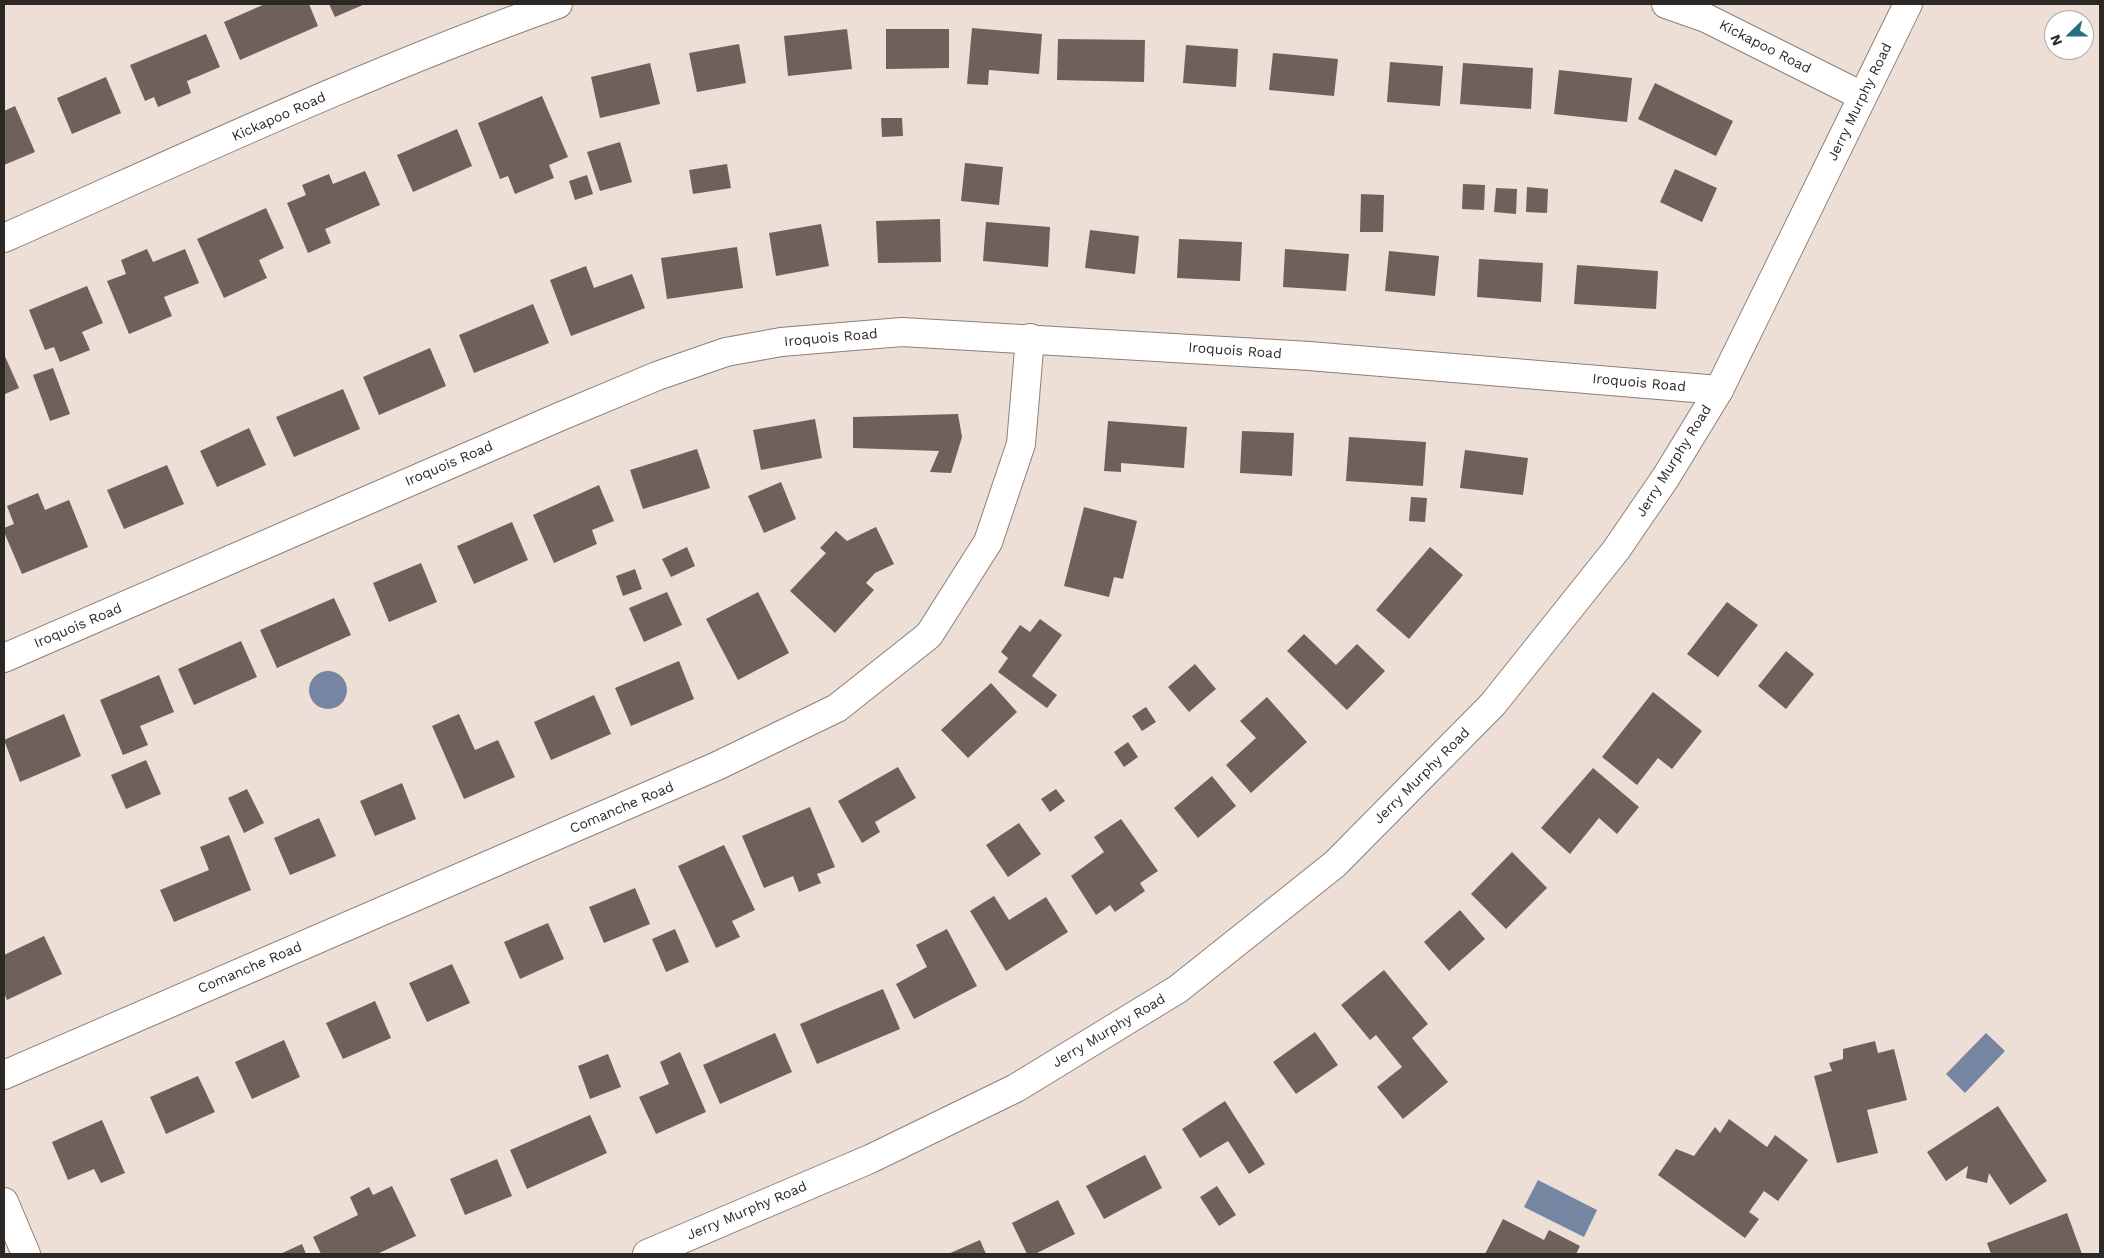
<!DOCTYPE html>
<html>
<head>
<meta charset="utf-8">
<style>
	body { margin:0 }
	#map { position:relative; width:2104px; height:1258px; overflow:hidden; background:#edded6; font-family:"Work Sans",sans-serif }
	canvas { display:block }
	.frame { position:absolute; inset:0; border:5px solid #2e2825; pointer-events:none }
	.north { position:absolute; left:2044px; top:10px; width:50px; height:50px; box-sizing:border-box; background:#fff; border:1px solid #aba9a8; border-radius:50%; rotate:248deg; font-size:14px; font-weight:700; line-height:20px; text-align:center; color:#2e2825 }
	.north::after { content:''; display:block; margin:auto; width:18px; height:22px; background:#296d7e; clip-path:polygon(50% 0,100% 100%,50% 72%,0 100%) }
</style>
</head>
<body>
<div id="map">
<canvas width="2104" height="1258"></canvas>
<div class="frame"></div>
<div class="north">N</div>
</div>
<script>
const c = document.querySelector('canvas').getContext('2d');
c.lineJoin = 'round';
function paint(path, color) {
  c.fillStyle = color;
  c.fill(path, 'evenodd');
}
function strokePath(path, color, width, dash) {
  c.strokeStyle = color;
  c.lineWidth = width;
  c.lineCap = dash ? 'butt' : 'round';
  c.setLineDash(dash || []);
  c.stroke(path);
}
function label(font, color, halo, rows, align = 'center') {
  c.font = font + ' "Work Sans",sans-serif';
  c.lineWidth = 5;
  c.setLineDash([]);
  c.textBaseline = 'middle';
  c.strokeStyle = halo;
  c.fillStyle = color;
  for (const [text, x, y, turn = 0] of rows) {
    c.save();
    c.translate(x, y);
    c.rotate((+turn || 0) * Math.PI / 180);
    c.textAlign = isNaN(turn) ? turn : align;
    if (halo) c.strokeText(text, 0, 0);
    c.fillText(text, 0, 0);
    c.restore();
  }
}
const water = new Path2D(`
	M309 690a19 19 0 1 1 38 0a19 19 0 1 1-38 0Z
	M 1986,1033 L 2005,1051 L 1965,1093 L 1946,1074 Z
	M 1538,1180 L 1597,1210 L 1584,1237 L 1524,1207 Z`);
const building = new Path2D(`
	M 265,4 L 309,4 L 318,26 L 240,60 L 224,22 Z
	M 329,4 L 365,4 L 335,17 Z
	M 972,28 L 1042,34 L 1039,74 L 989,70 L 988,85 L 967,84 Z
	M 847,29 L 852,69 L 788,76 L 784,36 Z
	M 886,29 L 949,29 L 949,68 L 886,69 Z
	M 206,34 L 220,67 L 187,81 L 191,93 L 158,107 L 154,97 L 145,101 L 130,65 Z
	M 1058,39 L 1145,40 L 1144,82 L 1057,80 Z
	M 739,44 L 746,83 L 697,92 L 689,53 Z
	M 1186,45 L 1238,49 L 1236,87 L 1183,83 Z
	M 1273,53 L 1338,59 L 1334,96 L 1269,90 Z
	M 1390,62 L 1443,66 L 1440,106 L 1387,102 Z
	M 650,63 L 660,104 L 600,118 L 591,77 Z
	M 1463,63 L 1533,68 L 1531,109 L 1460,104 Z
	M 1559,70 L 1632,78 L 1627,122 L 1554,114 Z
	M 106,77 L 121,113 L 72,134 L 57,98 Z
	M 1655,83 L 1733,121 L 1716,156 L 1638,119 Z
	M 542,96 L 568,157 L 549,165 L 554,178 L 515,194 L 508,176 L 500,179 L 478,123 Z
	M 15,106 L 35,152 L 4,165 L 4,111 Z
	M 881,118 L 902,118 L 903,136 L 882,137 Z
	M 457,129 L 472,166 L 413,192 L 397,155 Z
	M 620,142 L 632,182 L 600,191 L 587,152 Z
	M 965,163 L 1003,167 L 999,205 L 961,201 Z
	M 727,164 L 731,188 L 693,194 L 689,170 Z
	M 1675,169 L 1717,188 L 1702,222 L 1660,202 Z
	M 365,171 L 380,205 L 325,229 L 331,243 L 308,253 L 287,203 L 306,195 L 302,185 L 329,174 L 333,184 Z
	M 587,175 L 593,194 L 575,200 L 569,181 Z
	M 1463,184 L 1485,185 L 1484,210 L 1462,209 Z
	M 1527,187 L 1548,189 L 1547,213 L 1526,212 Z
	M 1496,188 L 1517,189 L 1516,214 L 1494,212 Z
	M 1361,194 L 1384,195 L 1383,232 L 1360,232 Z
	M 266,208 L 284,248 L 259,260 L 267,278 L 224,298 L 197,239 Z
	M 940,219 L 941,262 L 878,263 L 876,221 Z
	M 986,222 L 1050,227 L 1048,267 L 983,261 Z
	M 821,224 L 829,266 L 776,276 L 769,233 Z
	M 1090,230 L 1139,236 L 1135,274 L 1085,268 Z
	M 1179,239 L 1242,242 L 1240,281 L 1177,278 Z
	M 737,247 L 743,288 L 667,299 L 661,258 Z
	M 147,249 L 153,262 L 185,249 L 199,283 L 164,297 L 172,316 L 129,334 L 107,281 L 126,274 L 121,260 Z
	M 1285,249 L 1349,254 L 1346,291 L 1283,287 Z
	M 1389,251 L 1439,256 L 1435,296 L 1385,291 Z
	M 1479,259 L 1543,263 L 1541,302 L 1477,297 Z
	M 1577,265 L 1658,271 L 1656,309 L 1574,304 Z
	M 586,266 L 594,288 L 632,274 L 645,308 L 571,336 L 550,280 Z
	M 87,286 L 103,323 L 82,332 L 90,350 L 60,362 L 54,347 L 45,350 L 29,310 Z
	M 533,304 L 549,343 L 474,373 L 459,335 Z
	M 430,348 L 446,386 L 379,415 L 363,377 Z
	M 4,354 L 19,388 L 5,394 L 4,391 Z
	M 53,368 L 70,414 L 50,421 L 33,375 Z
	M 343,389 L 360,429 L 294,457 L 276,417 Z
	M 958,414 L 962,437 L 951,473 L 930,472 L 939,451 L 853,448 L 853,417 Z
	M 815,419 L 822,458 L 761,470 L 753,430 Z
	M 1108,421 L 1187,427 L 1184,468 L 1121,463 L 1121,472 L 1104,471 Z
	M 249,428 L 266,465 L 217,487 L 200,451 Z
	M 1242,431 L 1294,433 L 1292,476 L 1240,473 Z
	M 1349,437 L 1426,442 L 1423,486 L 1346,481 Z
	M 697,449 L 710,488 L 643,509 L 630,470 Z
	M 1465,450 L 1528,458 L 1523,495 L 1460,488 Z
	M 167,465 L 184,504 L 124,529 L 107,490 Z
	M 781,482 L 796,519 L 764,533 L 748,496 Z
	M 599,485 L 614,521 L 592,530 L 597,544 L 554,563 L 533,515 Z
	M 38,493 L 45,510 L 69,500 L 88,547 L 22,574 L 4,532 L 4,528 L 14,524 L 7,506 Z
	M 1411,497 L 1427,498 L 1425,522 L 1409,521 Z
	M 1084,507 L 1137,521 L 1123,579 L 1114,577 L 1109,597 L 1064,586 Z
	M 512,522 L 528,560 L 474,584 L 457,546 Z
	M 876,527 L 894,564 L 875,573 L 866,583 L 874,590 L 835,633 L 790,591 L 826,553 L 820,548 L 836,531 L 847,541 Z
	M 687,547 L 695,566 L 671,577 L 662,559 Z
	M 1430,547 L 1463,575 L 1409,639 L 1376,610 Z
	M 421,563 L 437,602 L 389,622 L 373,583 Z
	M 635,569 L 642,589 L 623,596 L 616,576 Z
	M 667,592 L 682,625 L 644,642 L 629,608 Z
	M 758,592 L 789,653 L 738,680 L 706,619 Z
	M 334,598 L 351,635 L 277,668 L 260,630 Z
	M 1727,602 L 1758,625 L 1718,677 L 1687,654 Z
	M 1040,619 L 1062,635 L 1032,676 L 1057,695 L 1047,708 L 998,672 L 1008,658 L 1001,652 L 1020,625 L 1030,632 Z
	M 1304,634 L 1336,665 L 1357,644 L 1385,671 L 1347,710 L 1287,651 Z
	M 241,641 L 257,677 L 194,705 L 178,669 Z
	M 1786,651 L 1814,674 L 1786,709 L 1758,686 Z
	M 679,661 L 694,699 L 631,726 L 615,688 Z
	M 1195,664 L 1216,689 L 1189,712 L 1168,687 Z
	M 159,675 L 174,712 L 140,726 L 148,745 L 123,755 L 100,700 Z
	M 991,683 L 1017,712 L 968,758 L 941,730 Z
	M 1653,692 L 1702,731 L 1672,769 L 1658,758 L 1637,785 L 1602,757 Z
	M 594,695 L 611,734 L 551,760 L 534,722 Z
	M 1267,697 L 1307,742 L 1251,793 L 1226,765 L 1256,738 L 1240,721 Z
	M 1146,707 L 1156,722 L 1142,731 L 1132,716 Z
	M 64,714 L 81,756 L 20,782 L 4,740 Z
	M 459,714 L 475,750 L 498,740 L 515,777 L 464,799 L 432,726 Z
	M 1128,742 L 1138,757 L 1124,767 L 1114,752 Z
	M 146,760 L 161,794 L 126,809 L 111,775 Z
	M 898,767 L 916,798 L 875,822 L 880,832 L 862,843 L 838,801 Z
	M 1593,768 L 1639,807 L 1617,834 L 1599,818 L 1570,854 L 1541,828 Z
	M 1212,776 L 1236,806 L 1198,838 L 1174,808 Z
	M 402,783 L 416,819 L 375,836 L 360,801 Z
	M 247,789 L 264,823 L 244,833 L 228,798 Z
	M 1056,789 L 1065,801 L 1050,812 L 1041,799 Z
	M 810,807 L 835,867 L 817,874 L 821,883 L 799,892 L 793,876 L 764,888 L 742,836 Z
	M 319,818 L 336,856 L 290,875 L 274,838 Z
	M 1121,819 L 1158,871 L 1140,883 L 1145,891 L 1115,912 L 1110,905 L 1096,915 L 1071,876 L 1104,852 L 1094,837 Z
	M 1019,823 L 1041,854 L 1008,877 L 986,845 Z
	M 229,835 L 251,890 L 174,922 L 160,890 L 209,870 L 200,847 Z
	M 724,845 L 755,910 L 732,921 L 740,937 L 716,948 L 678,866 Z
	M 1512,852 L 1547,888 L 1506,929 L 1471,894 Z
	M 635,888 L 650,924 L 604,943 L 589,907 Z
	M 994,896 L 1009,920 L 1046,897 L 1068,932 L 1006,971 L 970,911 Z
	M 1460,910 L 1485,939 L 1449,971 L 1424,942 Z
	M 548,923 L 564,959 L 520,979 L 504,942 Z
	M 675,929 L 689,962 L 666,972 L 652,939 Z
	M 947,929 L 977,986 L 914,1019 L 896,984 L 927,967 L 916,945 Z
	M 44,936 L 62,974 L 7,1000 L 4,993 L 4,955 Z
	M 452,964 L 470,1003 L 427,1022 L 409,983 Z
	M 1384,970 L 1428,1024 L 1412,1038 L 1448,1082 L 1403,1119 L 1377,1087 L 1402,1067 L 1376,1035 L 1370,1040 L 1341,1005 Z
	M 883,989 L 900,1029 L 817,1064 L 800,1024 Z
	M 375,1001 L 391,1038 L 343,1059 L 326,1023 Z
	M 1315,1032 L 1338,1065 L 1296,1094 L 1273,1062 Z
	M 775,1033 L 792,1072 L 720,1104 L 703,1065 Z
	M 284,1040 L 300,1077 L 252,1099 L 235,1062 Z
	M 1875,1041 L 1878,1053 L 1894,1049 L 1907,1100 L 1867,1110 L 1878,1153 L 1837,1163 L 1814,1076 L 1832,1071 L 1829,1063 L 1843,1059 L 1843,1049 Z
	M 680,1052 L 706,1112 L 656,1134 L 639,1097 L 669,1084 L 660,1062 Z
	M 608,1054 L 621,1087 L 590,1099 L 578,1066 Z
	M 198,1076 L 215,1112 L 166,1134 L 150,1097 Z
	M 1225,1101 L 1265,1164 L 1249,1174 L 1228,1141 L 1200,1158 L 1182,1129 Z
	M 1998,1106 L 2047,1181 L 2010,1205 L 1989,1173 L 1987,1183 L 1966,1178 L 1968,1166 L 1946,1181 L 1927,1152 Z
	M 590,1115 L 607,1153 L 527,1189 L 510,1150 Z
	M 1729,1119 L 1767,1147 L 1775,1135 L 1808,1160 L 1778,1201 L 1764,1191 L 1749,1212 L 1759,1219 L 1745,1238 L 1658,1175 L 1676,1149 L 1694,1156 L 1715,1127 L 1720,1133 Z
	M 102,1120 L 125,1173 L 101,1183 L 94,1169 L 68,1180 L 52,1142 Z
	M 1145,1155 L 1162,1188 L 1104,1219 L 1086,1186 Z
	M 497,1159 L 512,1196 L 465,1215 L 450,1179 Z
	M 392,1186 L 416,1236 L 377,1254 L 321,1254 L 313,1237 L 358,1215 L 350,1197 L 369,1187 L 373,1195 Z
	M 1217,1186 L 1236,1215 L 1219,1226 L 1200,1197 Z
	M 1058,1200 L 1075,1234 L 1035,1254 L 1027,1254 L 1012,1223 Z
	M 2067,1213 L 2082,1254 L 1991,1254 L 1987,1243 Z
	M 1503,1219 L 1544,1240 L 1549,1230 L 1580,1246 L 1576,1254 L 1485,1254 Z
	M 980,1240 L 986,1254 L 948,1254 Z
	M 302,1244 L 306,1254 L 280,1254 Z`);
const minor = new Path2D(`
	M 1666,4 L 1706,18 L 1862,96
	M 4,238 C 187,157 369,71 558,4
	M 4,658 L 559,417 L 657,376 L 726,352 L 781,342 L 902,332 L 1309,356 L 1719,390
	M 4,1075 L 717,766 L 837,708 L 929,635 L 988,542 L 1021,444 L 1030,338
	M 4,1202 L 26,1254`);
const tertiary = new Path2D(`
	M 647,1254 L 870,1159 L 1016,1088 L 1178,989 L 1335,864 L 1493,704 L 1616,550 L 1666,477 L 1719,390 L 1908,4`);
const streetNames = [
	["Kickapoo Road",1765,47,27],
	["Jerry Murphy Road",1860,102,-64],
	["Kickapoo Road",279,117,-24],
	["Iroquois Road",831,338,-5],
	["Iroquois Road",1235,351,4],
	["Iroquois Road",1639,383,5],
	["Jerry Murphy Road",1674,461,-58],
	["Iroquois Road",449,464,-23],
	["Iroquois Road",78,626,-23],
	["Jerry Murphy Road",1422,776,-45],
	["Comanche Road",622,808,-23],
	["Comanche Road",250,968,-23],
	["Jerry Murphy Road",1109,1031,-31],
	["Jerry Murphy Road",747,1211,-23]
];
paint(water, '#7585a2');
paint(building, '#6e615b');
strokePath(minor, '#8c7f78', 30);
strokePath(tertiary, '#8c7f78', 30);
strokePath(minor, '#fff', 28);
strokePath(tertiary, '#fff', 28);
label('14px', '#2e2825', '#fff', streetNames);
</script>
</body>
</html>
